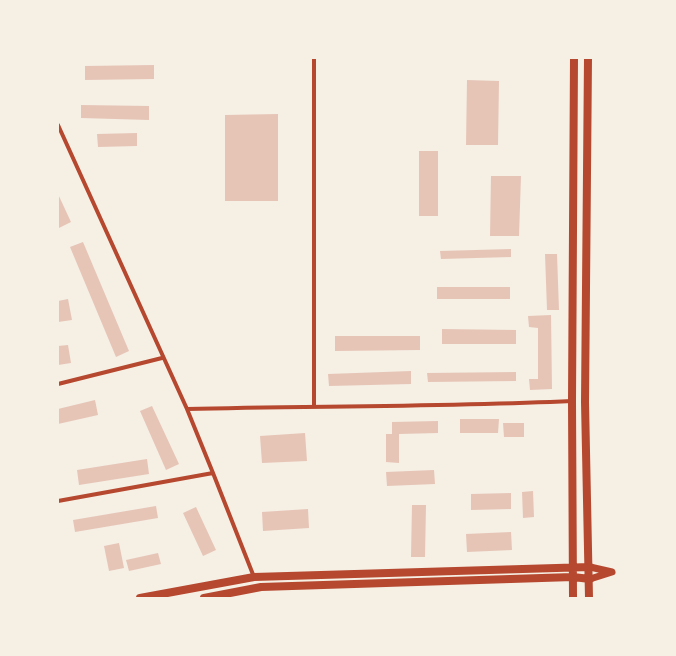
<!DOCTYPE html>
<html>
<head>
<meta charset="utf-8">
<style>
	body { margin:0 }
	#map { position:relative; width:676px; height:656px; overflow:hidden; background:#f6efe4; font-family:"PT Sans",sans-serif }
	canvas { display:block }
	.frame { position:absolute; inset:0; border:59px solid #f6efe4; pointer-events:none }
</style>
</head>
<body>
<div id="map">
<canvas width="676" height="656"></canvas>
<div class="frame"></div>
</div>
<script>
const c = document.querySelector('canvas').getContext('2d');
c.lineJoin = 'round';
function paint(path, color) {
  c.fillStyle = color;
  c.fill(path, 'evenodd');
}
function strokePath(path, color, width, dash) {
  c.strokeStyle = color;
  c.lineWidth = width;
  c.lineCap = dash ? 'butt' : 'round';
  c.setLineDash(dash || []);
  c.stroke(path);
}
const building = new Path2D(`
	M 154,65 L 154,79 L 85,80 L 85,66 Z
	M 467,80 L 499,81 L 498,145 L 466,145 Z
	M 81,105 L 149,106 L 149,120 L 81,118 Z
	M 278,114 L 278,201 L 225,201 L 225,115 Z
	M 137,133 L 137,146 L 98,147 L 97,134 Z
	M 419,151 L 438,151 L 438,216 L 419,216 Z
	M 491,176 L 521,176 L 519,236 L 490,236 Z
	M 58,194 L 71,222 L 59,228 L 58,225 Z
	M 83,242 L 129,351 L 116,357 L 70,247 Z
	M 511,249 L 511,257 L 441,259 L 440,251 Z
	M 545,254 L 557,254 L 559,310 L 547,310 Z
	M 437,287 L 510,287 L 510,299 L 437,299 Z
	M 68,299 L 72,320 L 58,322 L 58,301 Z
	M 551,315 L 552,389 L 530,390 L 529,379 L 538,379 L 538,328 L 529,327 L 528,316 Z
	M 442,329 L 516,330 L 516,344 L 442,344 Z
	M 335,336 L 420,336 L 420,350 L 335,351 Z
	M 68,345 L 71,363 L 58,365 L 58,346 Z
	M 411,371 L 411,384 L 329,386 L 328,374 Z
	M 516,372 L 516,381 L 428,382 L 427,373 Z
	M 95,400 L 98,415 L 58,424 L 58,409 Z
	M 152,406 L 179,464 L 166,470 L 140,411 Z
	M 460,419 L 499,419 L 498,433 L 460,433 Z
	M 438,421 L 438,433 L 399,434 L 399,463 L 386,462 L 386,434 L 392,434 L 392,422 Z
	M 503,423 L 524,423 L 524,437 L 504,437 Z
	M 305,433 L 307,461 L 262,463 L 260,436 Z
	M 147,459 L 149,474 L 79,485 L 77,470 Z
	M 434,470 L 435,484 L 387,486 L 386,472 Z
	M 533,491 L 534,517 L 523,518 L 522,492 Z
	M 511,493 L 511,509 L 471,510 L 471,494 Z
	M 412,505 L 426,505 L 425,557 L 411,557 Z
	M 156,506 L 158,518 L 75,532 L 73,520 Z
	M 196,507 L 216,550 L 203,556 L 183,513 Z
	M 308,509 L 309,528 L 263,531 L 262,512 Z
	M 511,532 L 512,550 L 467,552 L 466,534 Z
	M 119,543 L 124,568 L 109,571 L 104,546 Z
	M 158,553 L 161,564 L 129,571 L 126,560 Z`);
const minor = new Path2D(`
	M 58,125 L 187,409 L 213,473 L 254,577
	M 58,384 L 162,358
	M 314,406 L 314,58
	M 187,409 C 315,406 443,407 572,401
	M 58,501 L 213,473`);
const tertiary = new Path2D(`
	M 590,579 L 612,572 L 590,567`);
const secondary = new Path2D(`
	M 588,58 L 585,402 L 589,598
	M 140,598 L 254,577 L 590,567
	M 204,598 L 261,587 L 573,577 L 590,579
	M 573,598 L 572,401 L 574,58`);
paint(building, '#e6c5b7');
strokePath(minor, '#b5482f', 4);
strokePath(tertiary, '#b5482f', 7);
strokePath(secondary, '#b5482f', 8);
</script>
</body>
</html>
